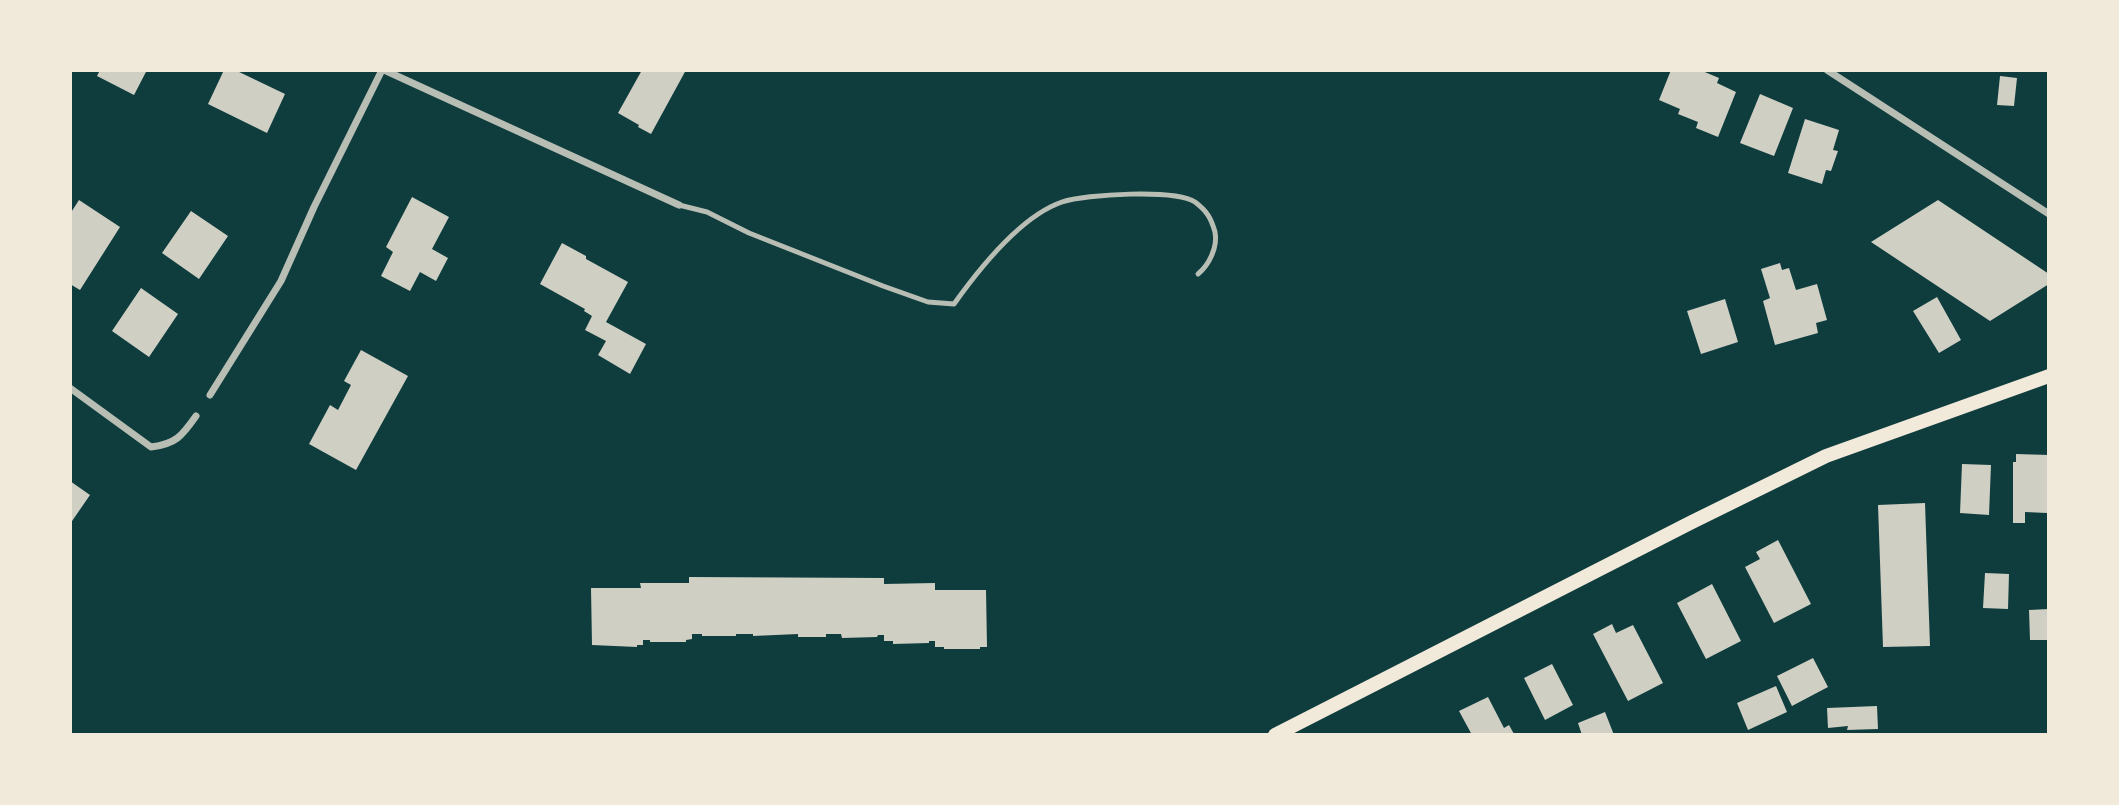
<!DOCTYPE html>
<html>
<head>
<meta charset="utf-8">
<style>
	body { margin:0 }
	#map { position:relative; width:2119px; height:805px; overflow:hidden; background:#0f3d3e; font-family:"Source Sans 3",sans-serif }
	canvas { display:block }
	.frame { position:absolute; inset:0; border:72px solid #f1e9da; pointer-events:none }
</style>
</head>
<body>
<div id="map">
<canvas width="2119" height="805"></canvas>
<div class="frame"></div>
</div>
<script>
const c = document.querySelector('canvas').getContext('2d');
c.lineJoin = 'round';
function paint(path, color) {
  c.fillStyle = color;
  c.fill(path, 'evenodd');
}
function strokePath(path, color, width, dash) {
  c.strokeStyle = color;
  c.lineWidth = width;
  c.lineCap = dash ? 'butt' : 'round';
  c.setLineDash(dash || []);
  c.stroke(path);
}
const building = new Path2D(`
	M 100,70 L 147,70 L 134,95 L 97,76 Z
	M 224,70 L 235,70 L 285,94 L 267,133 L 208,104 Z
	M 642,70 L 686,70 L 651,134 L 638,127 L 639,125 L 618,113 Z
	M 1671,70 L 1700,70 L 1719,78 L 1717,83 L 1736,92 L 1718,137 L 1696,128 L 1698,122 L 1678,114 L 1680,109 L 1659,100 Z
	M 2000,76 L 2017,78 L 2014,106 L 1997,105 Z
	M 1760,94 L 1793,108 L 1774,156 L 1740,143 Z
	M 1805,119 L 1839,130 L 1833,150 L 1838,151 L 1831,171 L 1826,170 L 1822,184 L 1788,173 Z
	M 412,197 L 449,217 L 432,249 L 448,258 L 436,281 L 420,272 L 410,291 L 381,276 L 393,252 L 386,247 Z
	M 79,200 L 120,227 L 80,290 L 70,284 L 70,214 Z
	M 1938,200 L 2049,274 L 2049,284 L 1990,321 L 1871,242 Z
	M 191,211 L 228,236 L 199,279 L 162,253 Z
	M 562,243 L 586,256 L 586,259 L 628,282 L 606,322 L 646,344 L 630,374 L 598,355 L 606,341 L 585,330 L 592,316 L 584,311 L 585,309 L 540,284 Z
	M 1780,263 L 1782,270 L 1789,268 L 1796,290 L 1817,284 L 1827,320 L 1816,323 L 1818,333 L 1775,345 L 1763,301 L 1770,298 L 1761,269 Z
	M 141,288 L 178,314 L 149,357 L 112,331 Z
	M 1937,297 L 1961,340 L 1939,353 L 1913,311 Z
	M 1725,299 L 1738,342 L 1701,354 L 1687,311 Z
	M 361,350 L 408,376 L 356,470 L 309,444 L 330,405 L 338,410 L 351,385 L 344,381 Z
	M 2016,454 L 2049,455 L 2047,513 L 2025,512 L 2025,523 L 2013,523 L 2013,462 L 2016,462 Z
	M 1962,464 L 1991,465 L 1989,515 L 1960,513 Z
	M 70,481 L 90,495 L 70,524 Z
	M 1925,503 L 1930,646 L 1883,647 L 1878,505 Z
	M 1778,540 L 1811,604 L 1774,623 L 1745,567 L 1760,559 L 1756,552 Z
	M 1985,573 L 2009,574 L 2008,609 L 1983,608 Z
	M 689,577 L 884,578 L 884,584 L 935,583 L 935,590 L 986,590 L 987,647 L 980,647 L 980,649 L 944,649 L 944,647 L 935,647 L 935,641 L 929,641 L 929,643 L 893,644 L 893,641 L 884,641 L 884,635 L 878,635 L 877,637 L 842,638 L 841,634 L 826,634 L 826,637 L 798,637 L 798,634 L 753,636 L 753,634 L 736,634 L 736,636 L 702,636 L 702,634 L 692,634 L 692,639 L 686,640 L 686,642 L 650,642 L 650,640 L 643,640 L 643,645 L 637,645 L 637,647 L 592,645 L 591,588 L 641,588 L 640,583 L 689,583 Z
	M 1712,584 L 1741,641 L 1706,659 L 1677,603 Z
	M 2049,609 L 2049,640 L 2030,640 L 2029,610 Z
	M 1612,624 L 1616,633 L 1633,625 L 1663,683 L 1628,701 L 1593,634 Z
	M 1813,658 L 1828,687 L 1792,706 L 1777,676 Z
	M 1552,664 L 1573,705 L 1545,720 L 1524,678 Z
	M 1776,686 L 1787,712 L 1748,730 L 1737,703 Z
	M 1488,697 L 1504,728 L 1509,725 L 1514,734 L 1472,735 L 1459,711 Z
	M 1877,706 L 1878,729 L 1847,730 L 1848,726 L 1828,728 L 1827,708 Z
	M 1605,712 L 1614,735 L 1582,735 L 1578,723 Z`);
const service = new Path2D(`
	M 679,205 L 707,212 L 749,233 L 883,286 L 928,302 L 954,304 C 979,269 1021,216 1062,202 C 1086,194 1175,189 1195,202 C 1207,211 1211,218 1215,232 C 1218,247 1209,265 1198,274`);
const minor = new Path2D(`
	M 384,70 L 679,205
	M 1827,70 L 2049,214
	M 70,388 L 151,447 C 176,444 182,436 196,416
	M 210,395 L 281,281 L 314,207 L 382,70`);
const secondary = new Path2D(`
	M 1275,735 L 1692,522 L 1826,456 L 2049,376`);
paint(building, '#cfcfc3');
strokePath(service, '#b8beb3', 5);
strokePath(minor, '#b8beb3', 7);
strokePath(secondary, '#f1e9da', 14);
</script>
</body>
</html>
